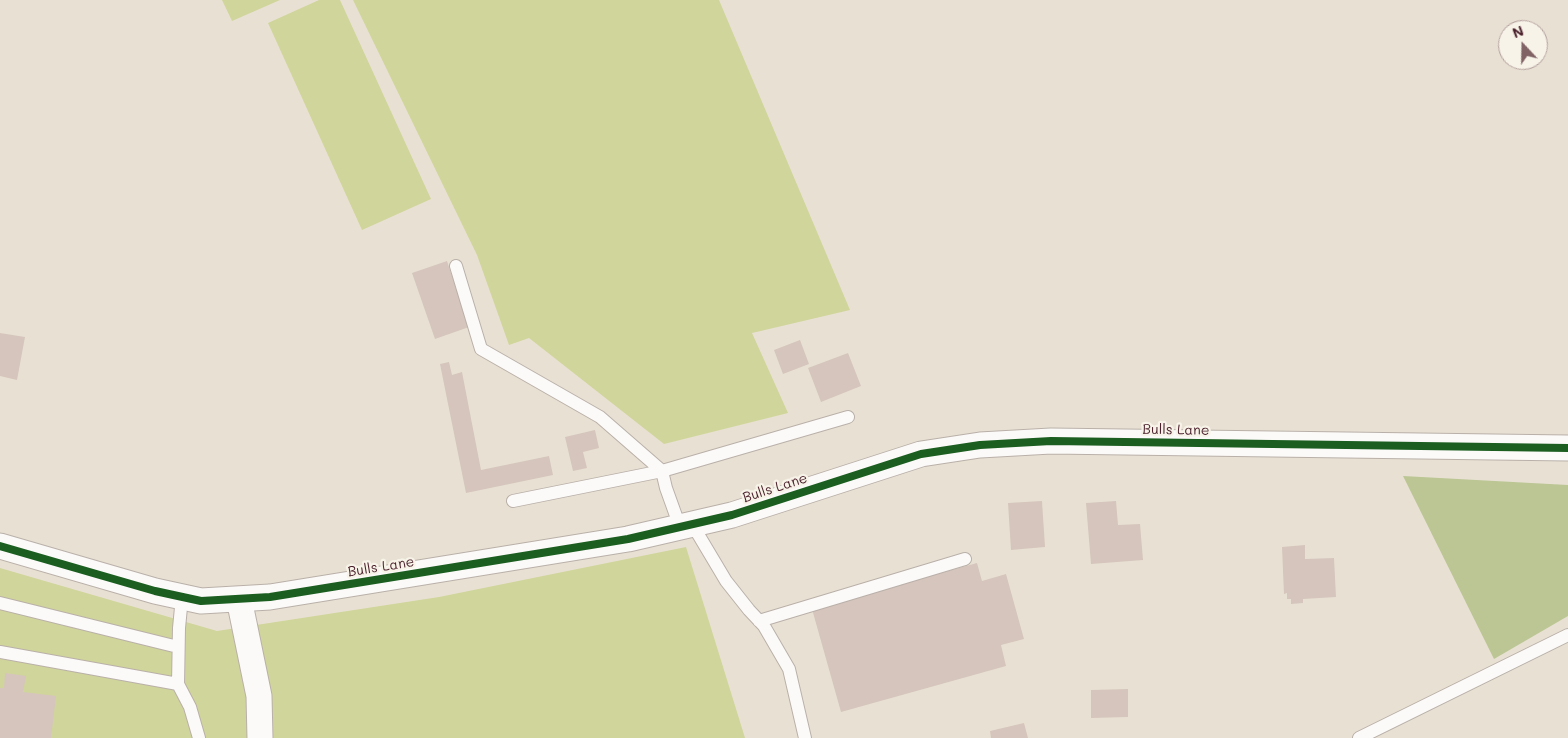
<!DOCTYPE html>
<html>
<head>
<meta charset="utf-8">
<style>
	body { margin:0 }
	#map { position:relative; width:1568px; height:738px; overflow:hidden; background:#e8e1d3; font-family:Mali,sans-serif }
	canvas { display:block }
	.north { position:absolute; left:1498px; top:20px; width:50px; height:50px; box-sizing:border-box; background:#f7f3e8; border:1px solid #b29e9c; border-radius:50%; rotate:339deg; font-size:14px; font-weight:700; line-height:20px; text-align:center; color:#4a1f2b }
	.north::after { content:''; display:block; margin:auto; width:18px; height:22px; background:#816366; clip-path:polygon(50% 0,100% 100%,50% 72%,0 100%) }
</style>
</head>
<body>
<div id="map">
<canvas width="1568" height="738"></canvas>
<div class="north">N</div>
</div>
<script>
const c = document.querySelector('canvas').getContext('2d');
c.lineJoin = 'round';
function paint(path, color) {
  c.fillStyle = color;
  c.fill(path, 'evenodd');
}
function strokePath(path, color, width, dash) {
  c.strokeStyle = color;
  c.lineWidth = width;
  c.lineCap = dash ? 'butt' : 'round';
  c.setLineDash(dash || []);
  c.stroke(path);
}
function label(font, color, halo, rows, align = 'center') {
  c.font = font + ' Mali,sans-serif';
  c.lineWidth = 4.5;
  c.setLineDash([]);
  c.textBaseline = 'middle';
  c.strokeStyle = halo;
  c.fillStyle = color;
  for (const [text, x, y, turn = 0] of rows) {
    c.save();
    c.translate(x, y);
    c.rotate((+turn || 0) * Math.PI / 180);
    c.textAlign = isNaN(turn) ? turn : align;
    if (halo) c.strokeText(text, 0, 0);
    c.fillText(text, 0, 0);
    c.restore();
  }
}
const green = new Path2D(`
	M 222,0 L 280,0 L 232,21 Z
	M 319,0 L 340,0 L 431,199 L 362,230 L 268,23 Z
	M 353,0 L 719,0 L 850,310 L 752,333 L 788,413 L 664,444 L 529,338 L 509,345 L 477,255 Z
	M 686,547 L 745,738 L 0,738 L 0,568 L 217,631 L 439,597 Z`);
const forest = new Path2D(`
	M 1403,476 L 1568,485 L 1568,616 L 1494,659 Z`);
const building = new Path2D(`
	M 447,261 L 469,327 L 435,339 L 412,273 Z
	M 0,333 L 25,337 L 17,380 L 0,376 Z
	M 800,340 L 809,364 L 783,374 L 774,350 Z
	M 848,353 L 861,386 L 821,402 L 808,368 Z
	M 449,362 L 452,375 L 462,372 L 481,470 L 549,456 L 553,475 L 466,493 L 440,364 Z
	M 595,430 L 599,448 L 583,452 L 587,468 L 573,471 L 565,437 Z
	M 1042,501 L 1045,547 L 1011,550 L 1008,503 Z
	M 1116,501 L 1118,525 L 1140,524 L 1143,560 L 1091,564 L 1086,503 Z
	M 1305,545 L 1305,559 L 1334,558 L 1336,597 L 1303,599 L 1303,603 L 1291,604 L 1291,599 L 1287,599 L 1287,593 L 1284,594 L 1282,547 Z
	M 977,563 L 982,581 L 1006,574 L 1024,639 L 1001,645 L 1006,666 L 841,712 L 812,609 Z
	M 5,673 L 26,676 L 23,692 L 56,696 L 51,738 L 0,738 L 0,688 L 4,688 Z
	M 1128,689 L 1128,717 L 1091,718 L 1091,690 Z
	M 1024,723 L 1028,738 L 991,738 L 990,731 Z`);
const lane = new Path2D(`
	M 456,266 L 481,349 L 600,417 L 662,471 L 848,417
	M 513,501 L 662,471 L 666,488 L 680,527
	M 692,524 L 726,581 L 749,610 L 764,626 L 789,669 L 805,738
	M 0,603 L 178,647
	M 759,621 L 965,559
	M 0,652 L 178,684 L 179,628 L 182,597
	M 178,684 L 190,707 L 199,738
	M 1359,738 L 1568,635`);
const street = new Path2D(`
	M 0,546 L 155,591 L 201,601 L 270,597 L 628,539 L 732,515 L 921,454 L 980,445 L 1051,441 L 1568,448
	M 239,599 L 259,696 L 260,738`);
const cycleway = new Path2D(`
	M 0,546 L 155,591 L 201,601 L 270,597 L 628,539 L 732,515 L 921,454 L 980,445 L 1051,441 L 1568,448`);
const streetNames = [
	["Bulls Lane",1176,430,1],
	["Bulls Lane",775,488,-18],
	["Bulls Lane",381,567,-9]
];
paint(green, '#d0d59b');
paint(forest, '#bbc694');
paint(building, '#d5c5bc');
strokePath(lane, '#b9b0a9', 14);
strokePath(street, '#b9b0a9', 27);
strokePath(lane, '#fcfaf8', 12);
strokePath(street, '#fcfaf8', 25);
strokePath(cycleway, '#1b5e20', 8);
label('14px', '#4a1f2b', '#f7f3e8', streetNames);
</script>
</body>
</html>
